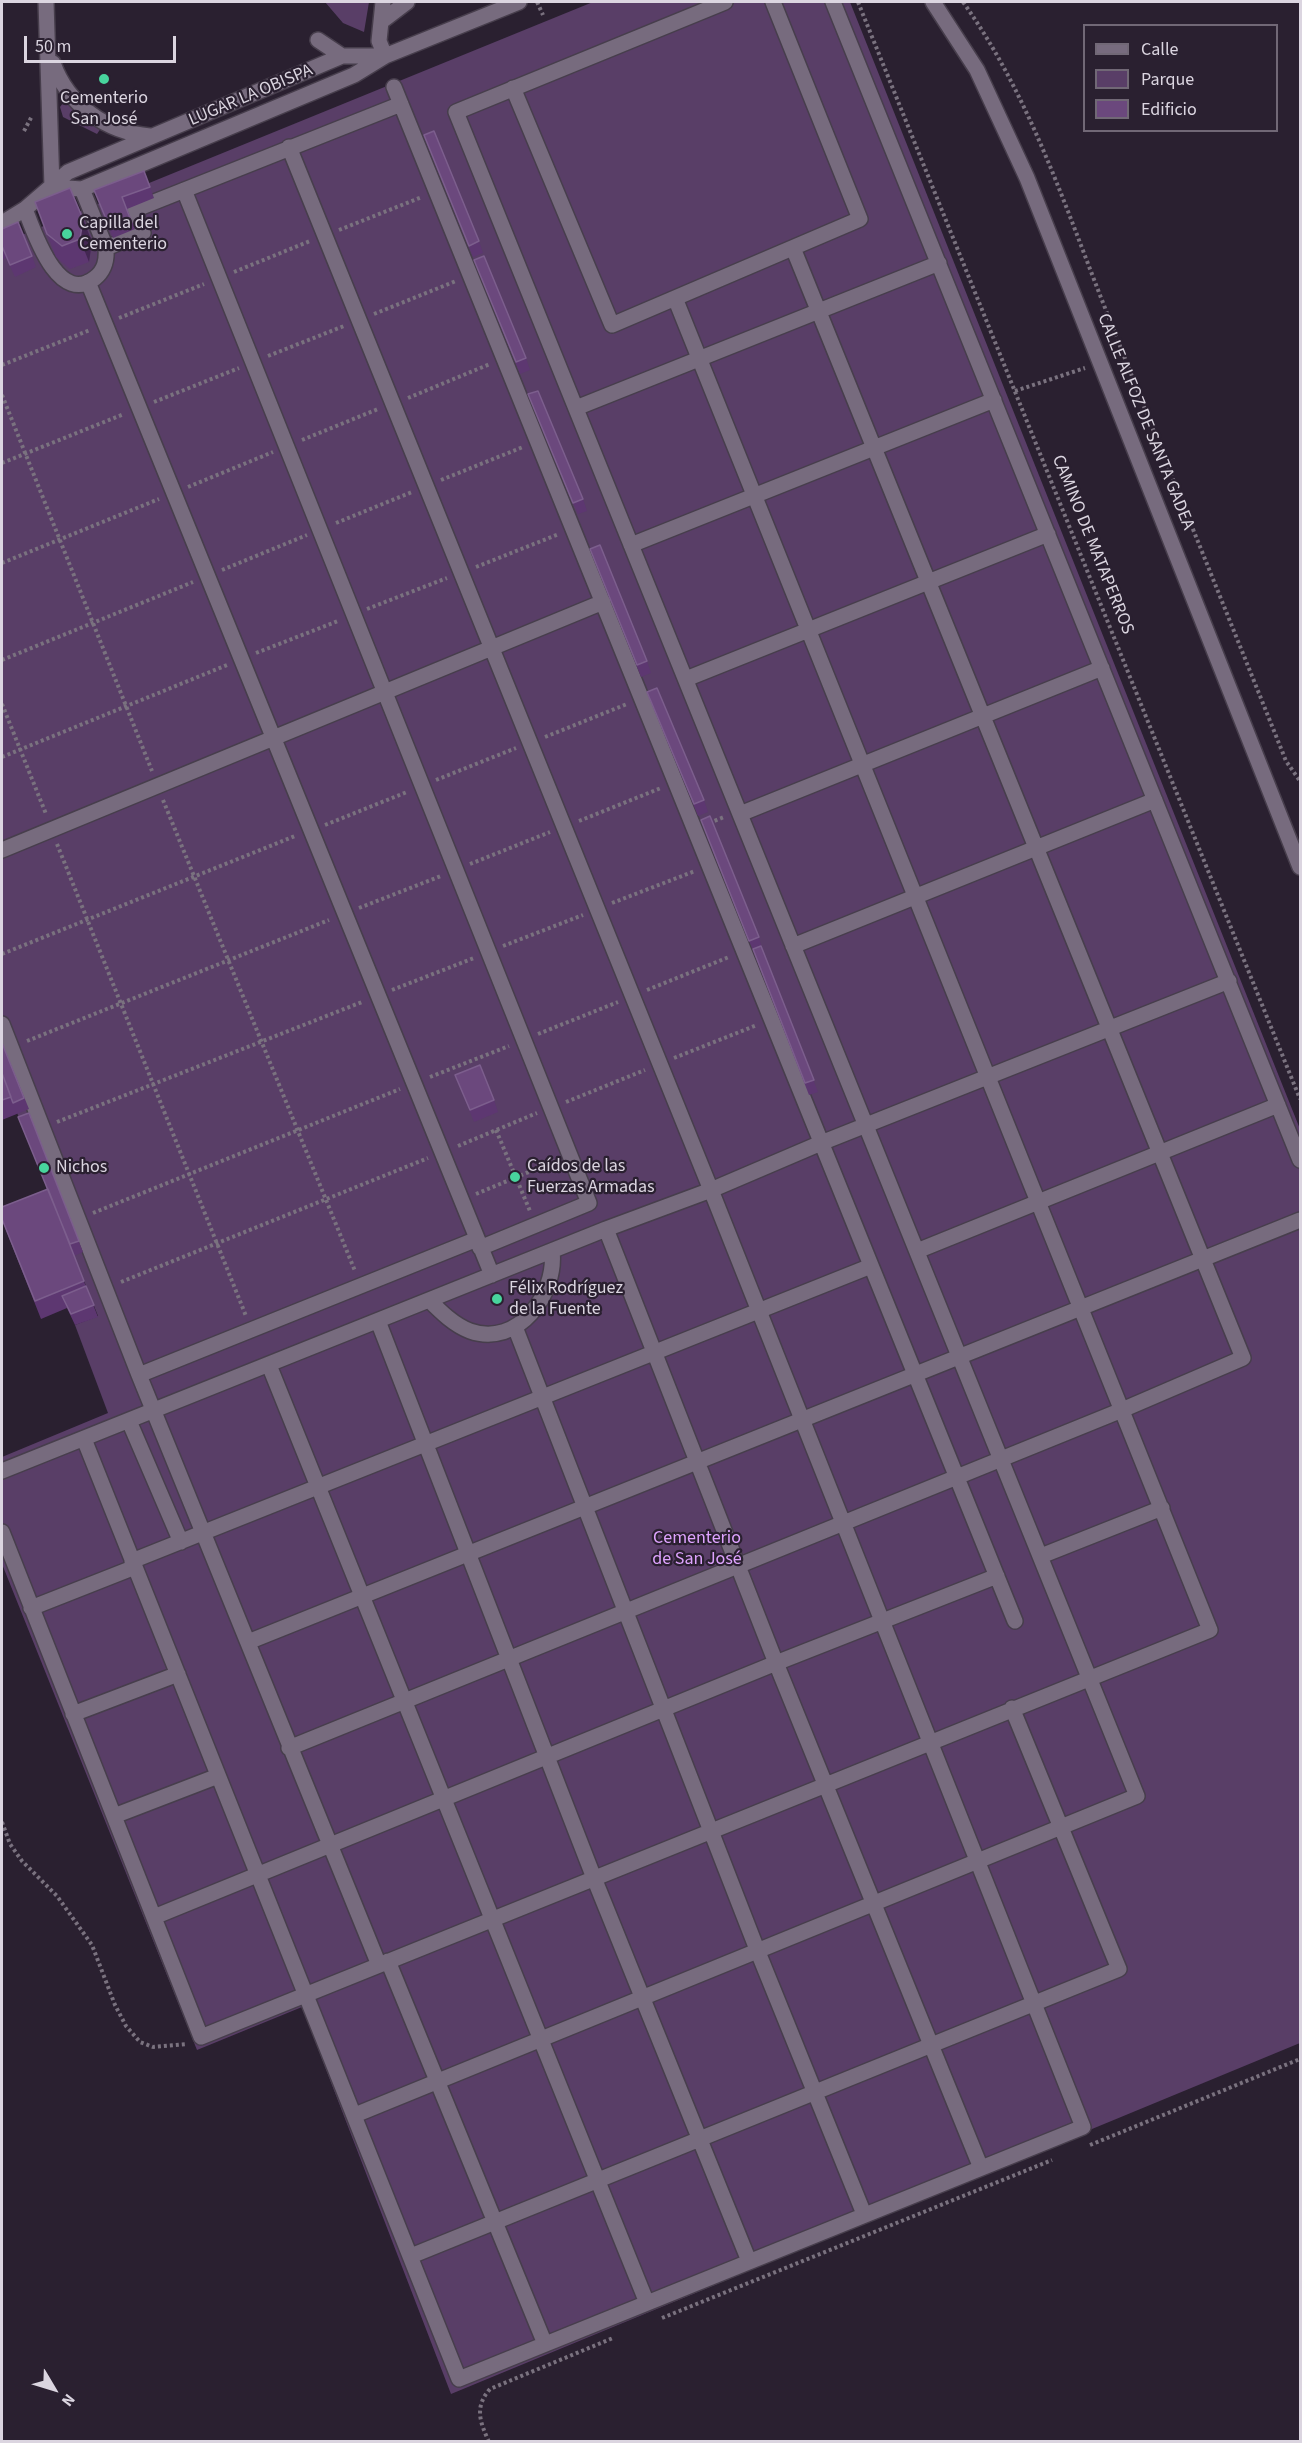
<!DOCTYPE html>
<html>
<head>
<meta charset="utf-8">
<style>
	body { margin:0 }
	#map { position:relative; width:1302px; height:2443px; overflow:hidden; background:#2a2030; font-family:"Source Sans 3",sans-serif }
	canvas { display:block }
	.frame { position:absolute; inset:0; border:3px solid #dbd5e0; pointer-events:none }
	.legend { position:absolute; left:1083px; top:24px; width:195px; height:108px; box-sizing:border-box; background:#2a2030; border:2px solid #716876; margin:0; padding:8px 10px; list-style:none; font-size:18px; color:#dbd5e0 }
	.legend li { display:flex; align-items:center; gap:12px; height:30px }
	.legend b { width:30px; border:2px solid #716876 }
	.north { position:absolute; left:24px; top:2359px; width:60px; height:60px; -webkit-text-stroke:4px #2a2030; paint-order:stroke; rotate:128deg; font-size:16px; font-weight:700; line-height:24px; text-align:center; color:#dbd5e0 }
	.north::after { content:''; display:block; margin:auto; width:21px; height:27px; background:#dbd5e0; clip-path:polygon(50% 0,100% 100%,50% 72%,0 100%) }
	.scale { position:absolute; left:24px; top:36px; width:152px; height:27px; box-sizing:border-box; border:3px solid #dbd5e0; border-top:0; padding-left:8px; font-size:18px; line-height:21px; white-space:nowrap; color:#dbd5e0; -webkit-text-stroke:4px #2a2030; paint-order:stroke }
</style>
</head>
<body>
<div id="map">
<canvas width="1302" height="2443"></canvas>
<div class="frame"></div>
<ul class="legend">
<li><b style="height:8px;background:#776b7e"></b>Calle</li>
<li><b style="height:16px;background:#593e67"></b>Parque</li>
<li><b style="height:16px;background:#6b487d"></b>Edificio</li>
</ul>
<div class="north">N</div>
<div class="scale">50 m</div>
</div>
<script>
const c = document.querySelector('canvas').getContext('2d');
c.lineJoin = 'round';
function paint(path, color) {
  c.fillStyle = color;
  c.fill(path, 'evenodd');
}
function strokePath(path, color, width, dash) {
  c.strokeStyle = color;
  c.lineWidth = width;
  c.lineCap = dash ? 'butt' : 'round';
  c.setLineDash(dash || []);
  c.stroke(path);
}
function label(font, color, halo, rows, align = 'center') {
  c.font = font + ' "Source Sans 3",sans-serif';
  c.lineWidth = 4.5;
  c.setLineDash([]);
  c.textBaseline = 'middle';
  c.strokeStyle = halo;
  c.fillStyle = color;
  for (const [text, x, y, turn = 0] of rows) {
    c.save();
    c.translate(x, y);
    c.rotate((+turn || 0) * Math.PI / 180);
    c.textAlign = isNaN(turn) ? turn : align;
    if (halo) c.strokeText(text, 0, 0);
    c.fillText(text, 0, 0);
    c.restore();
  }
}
const green = new Path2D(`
	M 325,2 L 369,2 L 364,32 L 343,23 Z
	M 593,2 L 850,2 L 1300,1129 L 1300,2043 L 451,2394 L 302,2007 L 197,2050 L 2,1564 L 2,1457 L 108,1413 L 75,1325 L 98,1316 L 2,1075 L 2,243 Z
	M 63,103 L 70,105 L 101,128 L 97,134 L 63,117 L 60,107 Z`);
const path = new Path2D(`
	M 537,2 L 543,15
	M 858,2 L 1300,1099
	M 963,2 C 1031,97 1066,210 1109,318 C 1167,466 1227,613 1286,761 L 1300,781
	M 24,131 L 32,116
	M 339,230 L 422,197
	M 234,272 L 310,241
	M 374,314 L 456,281
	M 119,318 L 204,284
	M 268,356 L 344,326
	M 2,365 L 90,330
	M 1015,391 L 1085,368
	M 2,395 L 152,771
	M 408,398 L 490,364
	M 154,402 L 239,368
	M 302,440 L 378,409
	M 2,463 L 124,414
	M 441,480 L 523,447
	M 188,487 L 273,452
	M 336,523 L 412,492
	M 2,563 L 159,499
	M 476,567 L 559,534
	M 222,570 L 307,535
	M 367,609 L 447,578
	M 256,653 L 338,621
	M 2,660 L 193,582
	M 2,704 L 46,814
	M 545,737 L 627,704
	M 2,757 L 227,665
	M 436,780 L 516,748
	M 163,800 L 355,1271
	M 579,821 L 661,788
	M 709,823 L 724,817
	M 325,825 L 407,792
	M 57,844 L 246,1316
	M 470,864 L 550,832
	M 612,903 L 695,871
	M 359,908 L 441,876
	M 503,946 L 583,915
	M 2,954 L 295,836
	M 392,990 L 474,958
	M 647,990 L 729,957
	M 538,1034 L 618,1002
	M 27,1041 L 329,920
	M 674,1058 L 757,1025
	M 430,1077 L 509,1046
	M 566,1102 L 645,1070
	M 57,1122 L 362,1002
	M 496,1130 L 530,1211
	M 458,1146 L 537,1113
	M 476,1194 L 555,1161
	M 93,1213 L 400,1089
	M 121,1282 L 428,1158
	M 2,1822 L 10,1844 L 22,1861 L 57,1896 L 92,1945 L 115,2005 L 126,2026 L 140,2042 L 153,2047 L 187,2044
	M 1090,2145 L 1300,2059
	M 662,2318 L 1052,2160
	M 489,2442 C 480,2422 474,2407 490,2389 L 613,2338`);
const minor = new Path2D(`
	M 46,2 L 52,187
	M 383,2 L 379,41 L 385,56
	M 833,2 L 1300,1160
	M 933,2 L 977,70 L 1027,178 L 1300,867
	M 382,21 L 407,2
	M 318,40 L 342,56
	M 53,63 C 68,105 106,132 150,136
	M 394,87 L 1015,1621
	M 513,88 L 612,325 L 860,219 L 773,2
	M 52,187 L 82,189 L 354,75 L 385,56 L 519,2
	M 184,190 L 589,1203 L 480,1248
	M 25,209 C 34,232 58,307 95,278 C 105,270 107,260 106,248 L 82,189
	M 2,223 L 25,209 L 68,172 L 342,56 L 385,56
	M 106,248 L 143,233 L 134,210 L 401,104
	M 88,282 L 492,1275
	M 576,408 L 939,263
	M 631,545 L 994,400
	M 686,679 L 1048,534
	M 740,814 L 1102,668
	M 2,850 L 603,602
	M 793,946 L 1155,800
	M 2,1024 L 139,1375 L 379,1965
	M 606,1229 L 776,1663 L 981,2168
	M 917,1251 L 1278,1105
	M 429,1300 C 441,1312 454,1325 470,1331 C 518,1348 557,1294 552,1251
	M 378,1321 L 594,1878 L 749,2261
	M 515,1327 L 758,1952 L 864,2214
	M 269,1365 L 647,2303
	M 139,1375 L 477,1239
	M 129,1421 L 181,1542
	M 84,1439 L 459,2379 L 1083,2127 L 711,1190 L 289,147
	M 2,1471 L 606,1229 L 711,1190 L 821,1143 L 1229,981
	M 2,1532 L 201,2037 L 1210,1630 L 675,298
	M 1041,1556 L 1162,1508
	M 132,1561 L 871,1266
	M 31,1608 L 135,1567
	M 248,1642 L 1300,1220
	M 73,1714 L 178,1674
	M 289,1748 L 1122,1410 L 1243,1358 L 793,248
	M 114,1816 L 218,1776
	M 154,1917 L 776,1663 L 997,1576
	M 388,1961 L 545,2344
	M 355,2115 L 1137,1796 L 456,112 L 725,2
	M 411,2256 L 1119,1969 L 1012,1708`);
const wall = new Path2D(`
	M 424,135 L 479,241 L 483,253 L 473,257 Z
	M 144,171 L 154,198 L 127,209 L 135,229 L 113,238 L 94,190 Z
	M 35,202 L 83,219 L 92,242 L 89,262 L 70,269 L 56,257 Z
	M 2,229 L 32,256 L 36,267 L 15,277 L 6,258 L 2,260 Z
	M 474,260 L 526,358 L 530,370 L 520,374 Z
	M 528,394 L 583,499 L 587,511 L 578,514 Z
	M 595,561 L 647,661 L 651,673 L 641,677 Z
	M 647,692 L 704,800 L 708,812 L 698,816 Z
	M 705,832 L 759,937 L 762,949 L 818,1092 L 809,1095 L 754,953 Z
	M 2,1043 L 29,1109 L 2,1120 Z
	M 455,1075 L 494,1100 L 498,1112 L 474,1122 Z
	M 29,1113 L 83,1252 L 74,1256 L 98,1317 L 75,1325 L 67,1308 L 41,1319 L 2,1220 L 47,1190 Z`);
const shadedWall = new Path2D(`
	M 83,219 L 92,242 L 89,262 L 80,239 Z`);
const building = new Path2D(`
	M 434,131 L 479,241 L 469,246 L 424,135 Z
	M 144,171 L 150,187 L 122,197 L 130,218 L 109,226 L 94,190 Z
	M 70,188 L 83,219 L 80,239 L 62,246 L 47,234 L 35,202 Z
	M 18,222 L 32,256 L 10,265 L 2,246 L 2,229 Z
	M 484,256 L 526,358 L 516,362 L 474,260 Z
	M 538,391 L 583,499 L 573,503 L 528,394 Z
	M 600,545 L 647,661 L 637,665 L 590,549 Z
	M 657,688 L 704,800 L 694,804 L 647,692 Z
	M 710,816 L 759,937 L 749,941 L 701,820 Z
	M 761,946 L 814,1080 L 805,1083 L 753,949 Z
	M 2,1043 L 24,1098 L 13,1103 L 2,1073 Z
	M 480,1065 L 494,1100 L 470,1110 L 455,1075 Z
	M 2,1073 L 11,1097 L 2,1100 Z
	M 29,1113 L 79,1241 L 70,1244 L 18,1117 Z
	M 48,1189 L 84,1281 L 35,1301 L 2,1219 L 2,1207 Z
	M 86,1286 L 94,1305 L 71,1314 L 62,1296 Z`);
const markers = [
	[104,79,6,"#48d49d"],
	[67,234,6,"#48d49d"],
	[44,1168,6,"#48d49d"],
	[515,1177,6,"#48d49d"],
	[497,1299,6,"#48d49d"]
];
const streetNames = [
	["LUGAR LA OBISPA",251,96,-23],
	["CALLE ALFOZ DE SANTA GADEA",1145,422,68],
	["CAMINO DE MATAPERROS",1092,545,68]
];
const poiNames = [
	["Cementerio",104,99,"center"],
	["San José",104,120,"center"],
	["Capilla del",79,224],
	["Cementerio",79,245],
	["Caídos de las",527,1167],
	["Fuerzas Armadas",527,1188],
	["Nichos",56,1168],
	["Félix Rodríguez",509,1289],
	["de la Fuente",509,1310]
];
const parkNames = [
	["Cementerio",697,1539],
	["de San José",697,1560]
];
paint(green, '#593e67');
strokePath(minor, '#473e4c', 18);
strokePath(path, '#7a727f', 4, [3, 3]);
strokePath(minor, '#776b7e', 15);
paint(wall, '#5d3771');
paint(shadedWall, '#432752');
paint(building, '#6b487d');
strokePath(building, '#7c5e8d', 1.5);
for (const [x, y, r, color] of markers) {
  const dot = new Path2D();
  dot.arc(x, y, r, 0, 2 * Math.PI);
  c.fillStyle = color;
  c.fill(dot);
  strokePath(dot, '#2a2030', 2);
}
label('18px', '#dbd5e0', '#2a2030', streetNames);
label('18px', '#dbd5e0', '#2a2030', poiNames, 'left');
label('18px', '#dea3fe', '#2a2030', parkNames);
</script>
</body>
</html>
